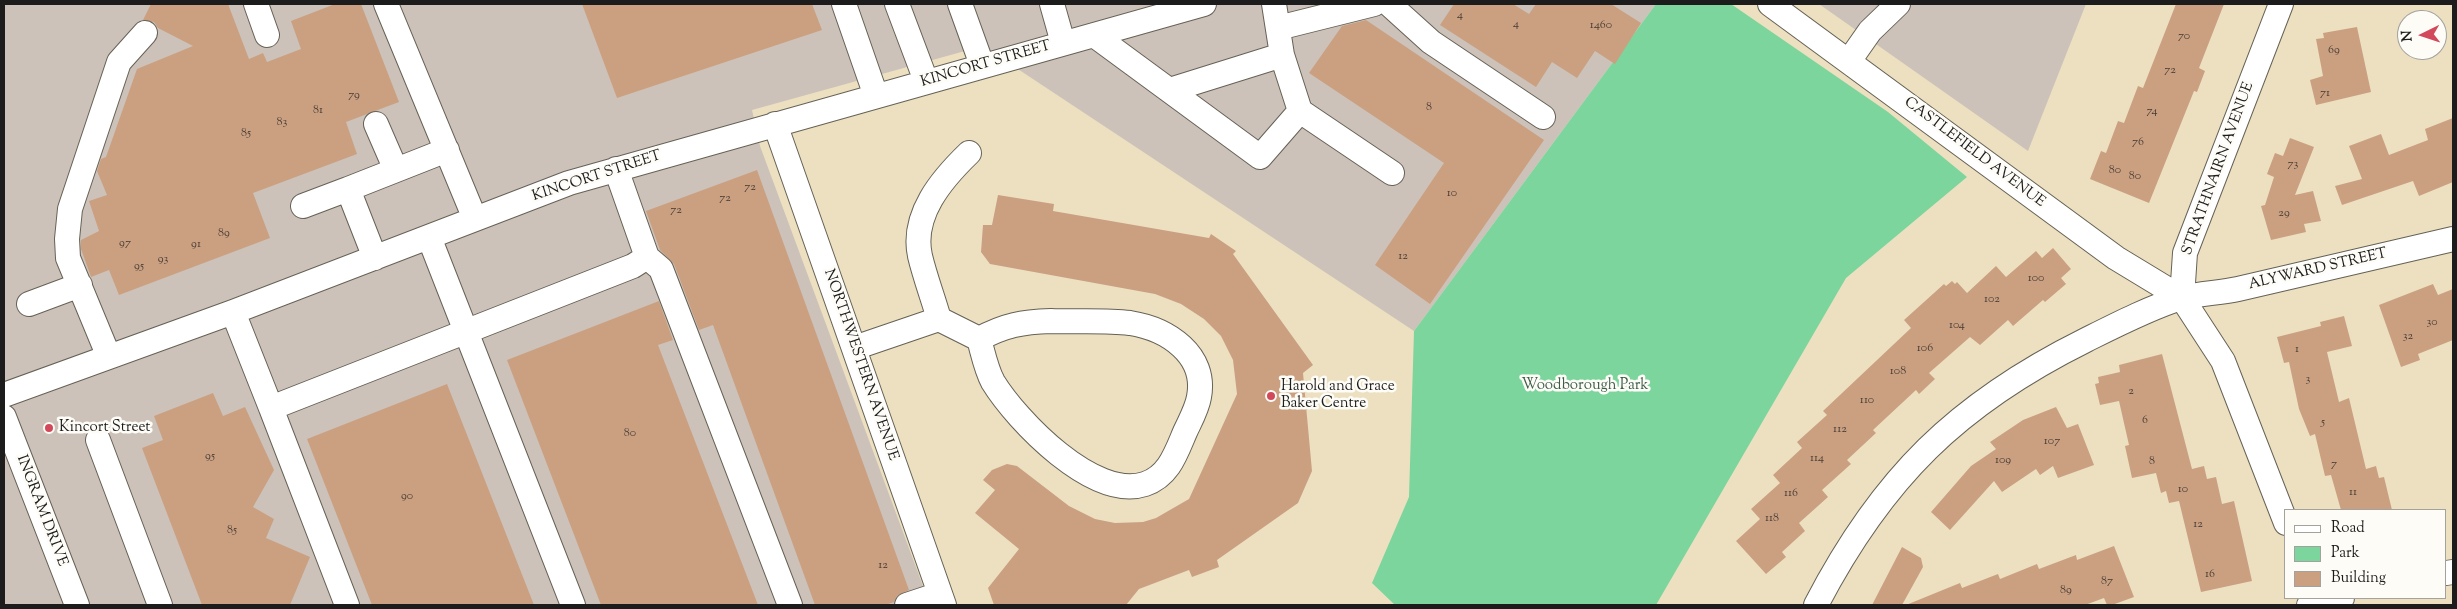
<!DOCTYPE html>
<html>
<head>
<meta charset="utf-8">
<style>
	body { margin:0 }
	#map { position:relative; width:2457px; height:609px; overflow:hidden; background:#ece0c0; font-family:"Sorts Mill Goudy",serif }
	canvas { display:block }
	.frame { position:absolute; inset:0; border:5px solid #1c1c1c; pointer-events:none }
	.legend { position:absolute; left:2284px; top:509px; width:162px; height:90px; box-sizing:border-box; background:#fdfcf7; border:1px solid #a3a29f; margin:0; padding:6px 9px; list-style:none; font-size:15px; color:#1c1c1c }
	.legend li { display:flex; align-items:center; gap:10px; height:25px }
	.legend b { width:25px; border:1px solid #a3a29f }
	.north { position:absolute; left:2397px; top:10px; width:50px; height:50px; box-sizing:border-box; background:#fdfcf7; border:1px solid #a3a29f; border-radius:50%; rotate:266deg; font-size:14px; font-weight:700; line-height:20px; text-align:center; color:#1c1c1c }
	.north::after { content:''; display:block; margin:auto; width:18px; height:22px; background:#d1495b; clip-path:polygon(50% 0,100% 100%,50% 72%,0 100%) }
</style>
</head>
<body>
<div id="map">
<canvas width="2457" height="609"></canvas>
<div class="frame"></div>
<ul class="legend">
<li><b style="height:6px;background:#fff"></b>Road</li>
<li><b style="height:14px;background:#7bd59c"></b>Park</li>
<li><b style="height:14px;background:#cba081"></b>Building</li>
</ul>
<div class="north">N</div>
</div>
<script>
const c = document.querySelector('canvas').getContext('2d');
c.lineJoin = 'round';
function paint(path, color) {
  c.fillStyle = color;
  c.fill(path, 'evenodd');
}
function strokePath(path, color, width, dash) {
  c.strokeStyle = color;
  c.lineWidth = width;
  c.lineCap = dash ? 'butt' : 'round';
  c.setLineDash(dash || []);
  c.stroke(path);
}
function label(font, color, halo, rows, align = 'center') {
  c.font = font + ' "Sorts Mill Goudy",serif';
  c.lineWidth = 5;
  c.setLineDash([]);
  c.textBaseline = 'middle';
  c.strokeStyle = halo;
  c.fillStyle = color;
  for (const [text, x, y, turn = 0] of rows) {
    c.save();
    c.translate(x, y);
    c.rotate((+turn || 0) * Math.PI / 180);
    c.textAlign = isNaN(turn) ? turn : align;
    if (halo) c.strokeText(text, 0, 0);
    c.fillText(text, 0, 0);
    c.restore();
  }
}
const industrial = new Path2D(`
	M 4,4 L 1656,4 L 1414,331 L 983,46 L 752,110 L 760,146 L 930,605 L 4,605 Z
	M 1819,4 L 2086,4 L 2028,151 Z`);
const green = new Path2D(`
	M 1656,4 L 1731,4 L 1888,112 L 1967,177 L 1846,278 L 1656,605 L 1395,605 L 1372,583 L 1409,497 L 1414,331 Z`);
const building = new Path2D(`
	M 151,4 L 228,4 L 249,59 L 263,53 L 267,62 L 301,49 L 291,21 L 335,4 L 361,4 L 399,102 L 346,122 L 357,154 L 253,193 L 270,238 L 119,295 L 109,270 L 91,277 L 81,249 L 81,240 L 99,231 L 89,201 L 107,195 L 97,171 L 101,159 L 106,157 L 137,69 L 193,46 L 158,28 L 154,22 L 143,20 Z
	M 582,4 L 812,4 L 822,30 L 617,98 Z
	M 1454,4 L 1513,4 L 1529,14 L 1536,4 L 1611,4 L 1641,23 L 1615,64 L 1595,51 L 1577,78 L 1552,62 L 1536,87 L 1440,25 Z
	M 2176,4 L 2224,4 L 2199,68 L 2205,71 L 2197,92 L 2194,91 L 2149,203 L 2090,179 L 2101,151 L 2106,153 L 2118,121 L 2124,123 L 2138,86 L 2143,88 Z
	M 1366,20 L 1544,140 L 1430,304 L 1375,265 L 1444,163 L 1309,73 L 1342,26 Z
	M 2357,27 L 2371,92 L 2316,105 L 2310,80 L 2323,76 L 2316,39 L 2324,38 L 2323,33 Z
	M 2453,118 L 2453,182 L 2419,196 L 2413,181 L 2342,205 L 2335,186 L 2362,179 L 2349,146 L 2381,134 L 2389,155 L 2428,140 L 2425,129 Z
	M 2290,138 L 2314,147 L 2295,195 L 2313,191 L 2321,221 L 2304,224 L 2306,232 L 2271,240 L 2261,206 L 2265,205 L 2274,177 L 2267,174 L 2275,153 L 2283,156 Z
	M 757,170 L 909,590 L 897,596 L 894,602 L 885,605 L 815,605 L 713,325 L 699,330 L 674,264 L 660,250 L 646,211 Z
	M 998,195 L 1054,204 L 1053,211 L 1209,238 L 1211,234 L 1236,251 L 1233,254 L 1313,365 L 1303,373 L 1312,471 L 1298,503 L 1217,560 L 1219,567 L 1192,577 L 1189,570 L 1139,589 L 1126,605 L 994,605 L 988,588 L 1019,549 L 975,513 L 995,490 L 983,480 L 992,470 L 1007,464 L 1017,466 L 1069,506 L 1095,519 L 1115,523 L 1143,522 L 1156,518 L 1189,499 L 1237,394 L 1233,360 L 1221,336 L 1204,319 L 1181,304 L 1155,294 L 990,264 L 981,252 L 983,225 L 992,225 Z
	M 2053,248 L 2071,269 L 2061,278 L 2066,284 L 2045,302 L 2043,300 L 2013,326 L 2008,320 L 1980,345 L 1970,337 L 1929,373 L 1935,379 L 1919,394 L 1916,390 L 1873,430 L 1876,433 L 1847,460 L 1851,464 L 1822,490 L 1828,497 L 1799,523 L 1805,531 L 1782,552 L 1786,557 L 1766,574 L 1736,541 L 1760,519 L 1751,509 L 1780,483 L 1773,475 L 1802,448 L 1797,442 L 1827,415 L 1823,411 L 1911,328 L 1904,320 L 1944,284 L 1946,286 L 1952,281 L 1955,284 L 1957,282 L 1967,293 L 1996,266 L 2006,277 L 2036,251 L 2042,258 Z
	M 2433,284 L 2438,295 L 2453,289 L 2453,340 L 2418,354 L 2420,360 L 2401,367 L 2379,305 Z
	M 659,301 L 673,340 L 658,345 L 758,605 L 601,605 L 507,360 Z
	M 2344,316 L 2352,346 L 2327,352 L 2339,402 L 2349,398 L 2366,469 L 2376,466 L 2379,478 L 2384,477 L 2392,510 L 2341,510 L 2331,475 L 2325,476 L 2315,434 L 2310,436 L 2299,409 L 2289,362 L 2284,363 L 2277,337 L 2321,326 L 2320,322 Z
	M 2162,354 L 2192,469 L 2204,466 L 2207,479 L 2216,477 L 2222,504 L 2234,501 L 2252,581 L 2201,592 L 2179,501 L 2169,503 L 2166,491 L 2161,493 L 2156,473 L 2132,478 L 2125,446 L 2129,445 L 2119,401 L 2100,405 L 2095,384 L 2099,383 L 2098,377 L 2120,372 L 2119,365 Z
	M 447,384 L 534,605 L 372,605 L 307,439 Z
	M 213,393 L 223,416 L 245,407 L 274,470 L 253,507 L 274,519 L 266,538 L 310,557 L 290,605 L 202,605 L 142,448 L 163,440 L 154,416 Z
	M 2056,407 L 2067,428 L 2078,424 L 2094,465 L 2058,478 L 2053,466 L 2040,475 L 2036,469 L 2002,492 L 1994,481 L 1950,530 L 1931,512 L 1971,466 L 1996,449 L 1990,442 L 2023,420 Z
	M 2114,546 L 2134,597 L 2112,605 L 2107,605 L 2104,598 L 2085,605 L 1906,605 L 1960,583 L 1962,588 L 1998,574 L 2000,579 L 2037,564 L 2039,569 L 2076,555 L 2077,560 Z
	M 1902,547 L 1921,558 L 1923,567 L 1902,605 L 1872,605 Z`);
const minor = new Path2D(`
	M 256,4 L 267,35
	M 386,4 L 475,219
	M 844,4 L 876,96
	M 897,4 L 926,81
	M 960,4 L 982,65
	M 1052,4 L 1063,43
	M 1274,4 L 1282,55 L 1300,111
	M 1389,4 L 1431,42 L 1543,117
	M 1770,4 L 2116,258 L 2182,298 L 2223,361 L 2286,523
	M 1278,28 L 1374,4
	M 1094,35 L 1260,157 L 1300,111 L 1392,173
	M 1849,61 L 1870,31 L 1898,4
	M 1170,90 L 1282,55
	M 376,124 L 396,170
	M 775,124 L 944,605
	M 303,206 L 348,189
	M 429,237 L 573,605
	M 647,257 L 661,269 L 790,605
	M 375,258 L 348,189 L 447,150
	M 2182,298 L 2185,253 L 2281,4
	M 29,304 L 80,285
	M 233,312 L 271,408 L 633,266 L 647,257 L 616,169
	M 939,319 C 933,298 925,277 920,256 C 911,215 942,179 969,153
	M 1051,321 C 1077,322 1105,320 1130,323 C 1168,329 1207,355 1199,397 C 1197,409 1190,421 1185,432 C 1176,453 1169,476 1145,484 C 1094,501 1017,421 993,382 C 986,369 983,353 979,339 C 1005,325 1022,322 1051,321 Z
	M 854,348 L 939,319 L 979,339
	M 109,357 L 68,258 L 67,239 L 70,209 L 119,62 L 145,33
	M 4,395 L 233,312 L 569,183 L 1204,4
	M 271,408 L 347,605
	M 4,417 L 77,605
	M 98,440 L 160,605
	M 2446,573 L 2453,572
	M 907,605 L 940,594
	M 1816,605 C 1882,478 1957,404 2086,340 C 2114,326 2151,307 2181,298 C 2200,293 2220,293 2238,289 C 2310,272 2382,256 2453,239
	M 2309,605 L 2342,598`);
const markers = [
	[1271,396,5,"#d1495b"],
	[49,428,5,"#d1495b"]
];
const numberNames = [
	["4",1460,16],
	["4",1516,25],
	["1460",1601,26],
	["70",2184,37],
	["69",2334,51],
	["72",2170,71],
	["71",2325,94],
	["79",354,96],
	["8",1429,108],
	["81",318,111],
	["74",2152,112],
	["83",282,123],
	["85",246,134],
	["76",2138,143],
	["73",2293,165],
	["80",2115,171],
	["80",2135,177],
	["72",750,188],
	["10",1452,194],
	["72",725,199],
	["72",676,211],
	["29",2284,214],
	["89",224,234],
	["97",125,244],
	["91",196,245],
	["12",1403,257],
	["93",163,260],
	["95",139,267],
	["100",2036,279],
	["102",1992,300],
	["30",2432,323],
	["104",1957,326],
	["32",2408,337],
	["106",1925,349],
	["1",2297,350],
	["108",1898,372],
	["3",2308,380],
	["2",2131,392],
	["110",1867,401],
	["6",2145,421],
	["5",2323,423],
	["112",1840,430],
	["80",630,434],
	["107",2052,442],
	["95",210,457],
	["114",1817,459],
	["109",2003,461],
	["8",2152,462],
	["7",2334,465],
	["10",2183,490],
	["11",2353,493],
	["116",1791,494],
	["90",407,497],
	["118",1772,519],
	["12",2198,525],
	["85",232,531],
	["12",883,566],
	["16",2210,575],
	["87",2107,582],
	["89",2066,591]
];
const streetNames = [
	["KINCORT STREET",986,65,-16],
	["CASTLEFIELD AVENUE",1974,153,37],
	["STRATHNAIRN AVENUE",2219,169,-70],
	["KINCORT STREET",597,177,-18],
	["ALYWARD STREET",2318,270,-13],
	["NORTHWESTERN AVENUE",860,365,71],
	["INGRAM DRIVE",41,511,69]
];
const parkNames = [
	["Woodborough Park",1585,386]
];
const poiNames = [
	["Harold and Grace",1281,387],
	["Baker Centre",1281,404],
	["Kincort Street",59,428]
];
paint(industrial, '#cdc2b9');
paint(green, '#7bd59c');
paint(building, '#cba081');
strokePath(minor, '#656155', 26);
strokePath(minor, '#fff', 24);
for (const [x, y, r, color] of markers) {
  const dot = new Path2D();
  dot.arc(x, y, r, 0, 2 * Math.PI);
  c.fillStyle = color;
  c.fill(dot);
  strokePath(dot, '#fdfcf7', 2);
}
label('12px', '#483d35', null, numberNames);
label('15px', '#1c1c1c', '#fdfcf7', streetNames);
label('15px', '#3d5d49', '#fdfcf7', parkNames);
label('15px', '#1c1c1c', '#fdfcf7', poiNames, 'left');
</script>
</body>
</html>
